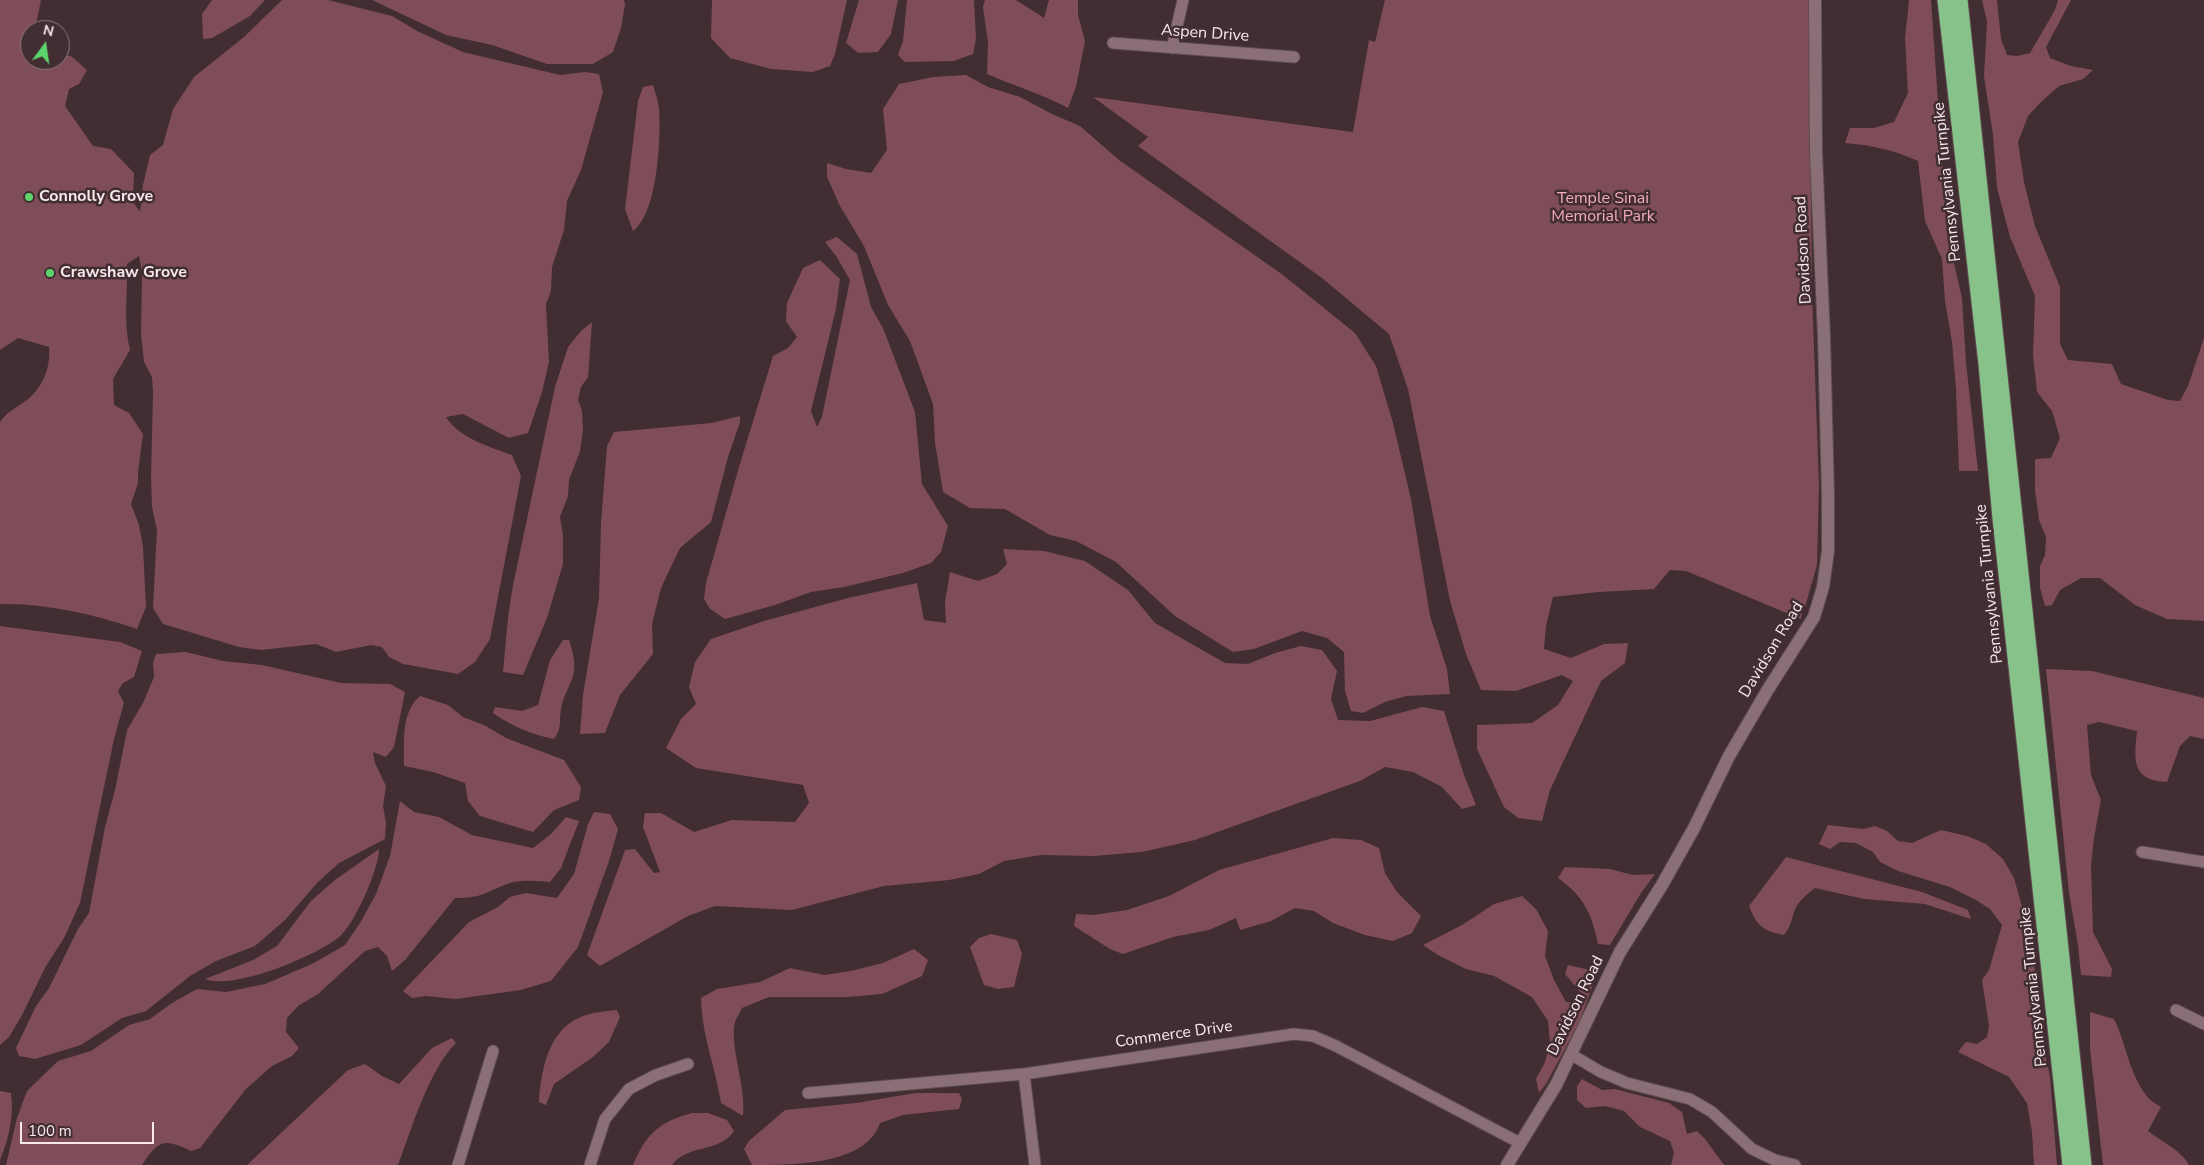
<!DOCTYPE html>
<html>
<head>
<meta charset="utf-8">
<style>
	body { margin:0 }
	#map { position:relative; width:2204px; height:1165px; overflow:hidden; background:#422d32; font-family:"Nunito Sans",sans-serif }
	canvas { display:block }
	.north { position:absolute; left:20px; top:20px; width:50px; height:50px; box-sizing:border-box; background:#422d32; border:1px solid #8a787c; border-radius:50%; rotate:14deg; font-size:14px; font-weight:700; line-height:20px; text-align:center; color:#f6e8eb }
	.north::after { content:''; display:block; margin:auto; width:18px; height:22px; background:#5ed56c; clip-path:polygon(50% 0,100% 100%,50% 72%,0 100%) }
	.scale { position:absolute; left:20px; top:1122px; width:134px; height:22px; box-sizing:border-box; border:2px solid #f6e8eb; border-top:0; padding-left:6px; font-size:15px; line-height:18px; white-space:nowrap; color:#f6e8eb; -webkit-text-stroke:4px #422d32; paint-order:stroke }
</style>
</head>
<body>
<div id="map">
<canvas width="2204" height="1165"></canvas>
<div class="north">N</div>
<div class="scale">100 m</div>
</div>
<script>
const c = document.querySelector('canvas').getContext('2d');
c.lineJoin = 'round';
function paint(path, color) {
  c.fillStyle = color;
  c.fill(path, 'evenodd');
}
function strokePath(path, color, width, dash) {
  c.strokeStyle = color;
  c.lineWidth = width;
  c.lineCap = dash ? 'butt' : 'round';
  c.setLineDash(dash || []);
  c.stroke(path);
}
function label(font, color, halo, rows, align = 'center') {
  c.font = font + ' "Nunito Sans",sans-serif';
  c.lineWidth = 5;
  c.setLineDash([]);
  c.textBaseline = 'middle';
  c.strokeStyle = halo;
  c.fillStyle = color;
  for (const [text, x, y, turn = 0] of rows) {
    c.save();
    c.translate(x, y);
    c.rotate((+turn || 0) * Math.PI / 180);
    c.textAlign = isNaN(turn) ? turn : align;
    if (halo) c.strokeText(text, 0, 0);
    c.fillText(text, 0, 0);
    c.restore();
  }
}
const green = new Path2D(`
	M 0,0 L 41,0 L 35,30 L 30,30 L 30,60 L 60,60 L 60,55 L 71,56 L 87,70 L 79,84 L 69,89 L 65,106 L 93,146 L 111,149 L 134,173 L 133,202 L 140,212 L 143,185 L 150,155 L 163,145 L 173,109 L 194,77 L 244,37 L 282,0 L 328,0 L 392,16 L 419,32 L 463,52 L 560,75 L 585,72 L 599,74 L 603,92 L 581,170 L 567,201 L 564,230 L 552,267 L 551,291 L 546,304 L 549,362 L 542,392 L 528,433 L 509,438 L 463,414 L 446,417 C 459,438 490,447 512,455 L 521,476 L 490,639 L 475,662 L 458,674 L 403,664 L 389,657 L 382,647 L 371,645 L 336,652 L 316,644 L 261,650 L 239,647 L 163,624 L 153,608 L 157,530 L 152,507 L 151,479 L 153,391 L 152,377 L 144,362 L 141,334 L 142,273 L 139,256 L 127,264 C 128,293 123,322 130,350 L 113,379 L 114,405 L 129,413 L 143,434 L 138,472 L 138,483 L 131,504 L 139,525 L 143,547 L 146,607 L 137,629 C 93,614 46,603 0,604 L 0,422 C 7,412 14,409 24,402 C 42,390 51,368 49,347 L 18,338 L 0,350 Z
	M 212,0 L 265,0 L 250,16 L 212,38 L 203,39 L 202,14 Z
	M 372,0 L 624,0 L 625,5 L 621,28 L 613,52 L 593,64 L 547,64 L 492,45 L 446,35 Z
	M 712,0 L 847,0 L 835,54 L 830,66 L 813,72 L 771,69 L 730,58 L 711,38 Z
	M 859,0 L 898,0 L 891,34 L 878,52 L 858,53 L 846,43 Z
	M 907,0 L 974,0 L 976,39 L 973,54 L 954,61 L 905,62 L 898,55 L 903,41 Z
	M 985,0 L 1016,0 L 1044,18 L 1049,0 L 1078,0 L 1078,15 L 1085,41 L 1076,87 L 1068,108 C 1042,94 1014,86 987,74 L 988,42 L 983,7 Z
	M 1385,0 L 1809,0 L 1812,293 L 1819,486 L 1817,565 L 1805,607 L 1803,606 L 1801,619 L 1686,571 L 1670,570 L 1654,589 L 1599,592 L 1553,597 L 1546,626 L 1544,649 L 1571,658 L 1604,644 L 1628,643 L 1625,663 L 1601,681 L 1550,790 L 1542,821 L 1518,818 L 1504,807 L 1477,749 L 1477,725 L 1532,723 L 1558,705 L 1573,681 L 1562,675 L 1516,691 L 1481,690 L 1466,654 L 1450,601 L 1408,389 L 1389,334 L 1322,278 L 1138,146 L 1148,137 L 1093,97 L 1353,132 L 1369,40 L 1375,42 Z
	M 1909,0 L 1931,0 L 1947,233 L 1962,298 L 1966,362 L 1978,471 L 1959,471 L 1956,389 L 1952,342 L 1945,301 L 1942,259 L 1925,221 L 1918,161 C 1894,150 1871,145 1845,143 L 1850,128 L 1874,128 L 1894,122 L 1908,93 L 1905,38 Z
	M 1982,0 L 1997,0 L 2001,39 L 2007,55 L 2017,56 L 2030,53 L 2055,10 L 2058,0 L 2071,0 L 2046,47 L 2050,58 L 2071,66 L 2093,70 L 2083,79 L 2059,86 L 2040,103 L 2028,116 L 2018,142 L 2024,182 L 2035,226 L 2060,287 L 2060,344 L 2068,360 L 2112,364 L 2121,384 L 2168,400 L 2180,401 L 2188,386 L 2204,338 L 2204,621 L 2167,619 L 2135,605 L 2100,578 L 2081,578 L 2060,590 L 2052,605 L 2045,606 L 2040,588 L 2040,566 L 2045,555 L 2046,537 L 2039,520 L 2035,490 L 2035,459 L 2051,458 L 2060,438 L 2052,411 L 2037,392 L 2033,355 L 2035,296 L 2010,237 L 1997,188 L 1993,135 L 1984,76 L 1987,22 Z
	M 966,75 L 988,87 L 1020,97 L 1052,114 L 1080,126 L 1119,160 L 1283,275 L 1355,333 L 1376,366 L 1393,423 L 1411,499 L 1430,616 L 1447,669 L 1450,694 L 1406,696 L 1385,702 L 1363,713 L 1351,711 L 1345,691 L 1344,652 L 1327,638 L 1302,631 L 1254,649 L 1233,652 L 1175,616 L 1116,562 L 1076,541 L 1050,535 L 1005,509 L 970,508 L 943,492 L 935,443 L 933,404 L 910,341 L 888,305 L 864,246 L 840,206 L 827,177 L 827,163 L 846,169 L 871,173 L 887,150 L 883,109 L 899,84 L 933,77 Z
	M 653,85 C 655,92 658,100 659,108 C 661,138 658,213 633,231 L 625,209 L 638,101 L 643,87 Z
	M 837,237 L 857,254 L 871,307 L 883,328 L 915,412 L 922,484 L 948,526 L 941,552 L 931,563 L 903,573 L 844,587 L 811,592 L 775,605 L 725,619 L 710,609 L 704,599 L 706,583 L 739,467 L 773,356 L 788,348 L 797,337 L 786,321 L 787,303 L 803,268 L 820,260 L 840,279 L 836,309 L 811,411 L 817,427 L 822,417 L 850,280 L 836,256 L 825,242 Z
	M 592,322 L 588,377 L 581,387 L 578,400 L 582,411 L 583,430 L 580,451 L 569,480 L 568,496 L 560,517 L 563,535 L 563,564 L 547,618 L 523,675 L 503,672 L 508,617 L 513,585 L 555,387 L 568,347 L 581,331 Z
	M 740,416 L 740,422 L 728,457 L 711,522 L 680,548 L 661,588 L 652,624 L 653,654 L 620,695 L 605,733 L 580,734 L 583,695 L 599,598 L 601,523 L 607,446 L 614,432 L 711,423 Z
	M 1003,549 L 1044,551 L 1085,561 L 1128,590 L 1155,623 L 1225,663 L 1248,664 L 1275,653 L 1301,646 L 1322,650 L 1337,671 L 1331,699 L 1338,720 L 1370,721 L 1422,707 L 1444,711 L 1464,775 L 1476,805 L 1462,809 L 1442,787 L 1413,772 L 1385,767 L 1360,781 L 1195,840 L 1142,852 L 1094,856 L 1041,855 L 1004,861 L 979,874 L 949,880 L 884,886 L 792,910 L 715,906 L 688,916 L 600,966 L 587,955 L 625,850 L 635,849 L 654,873 L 660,872 L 643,827 L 645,813 L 661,813 L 694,832 L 732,820 L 795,822 L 809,803 L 803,785 L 696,768 L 666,748 L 681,719 L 696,704 L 689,687 L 695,662 L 711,639 L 764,621 L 848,598 L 917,583 L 924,620 L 946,623 L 945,602 L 950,572 L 978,581 L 997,574 L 1007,564 Z
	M 0,626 L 120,642 L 142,651 L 134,677 L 123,683 L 118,691 L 124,703 L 114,739 L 80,903 L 64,938 L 46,966 L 22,1015 L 9,1037 L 0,1045 Z
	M 563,640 L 569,640 C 573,652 577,666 572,679 C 568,689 563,698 561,709 C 559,721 562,729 554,739 C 532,735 512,726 493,713 L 495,707 L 522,711 L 538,705 L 550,660 Z
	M 186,652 L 223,661 L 262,665 L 341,683 L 390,684 L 405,692 L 394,747 L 386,757 L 373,752 L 375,763 L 386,786 L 383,806 L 386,823 L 385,839 L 339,863 L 317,883 L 285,920 L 255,946 L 216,961 L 190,976 L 146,1011 L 122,1018 L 81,1045 L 35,1059 L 19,1056 L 16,1048 L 36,1006 L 49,988 L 78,929 L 89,913 L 105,827 L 115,790 L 127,730 L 143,703 L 154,677 L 153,663 L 156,654 Z
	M 2046,669 L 2092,671 L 2204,698 L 2204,739 L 2190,736 L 2180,746 L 2167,782 C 2131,781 2134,759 2137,731 L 2099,722 L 2087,725 L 2091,775 L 2101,800 L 2094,838 L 2091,865 L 2093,932 L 2112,969 L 2111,977 L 2081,975 L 2078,945 L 2069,893 Z
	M 420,696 L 448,705 L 463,717 L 486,726 L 506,738 L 564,760 L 581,787 L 579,800 L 554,810 L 533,832 L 480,816 L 468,801 L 465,783 L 433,772 L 404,766 C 404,742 401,712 420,696 Z
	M 400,801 L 414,812 L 439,817 L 472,835 L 533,848 L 551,834 L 566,817 L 579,821 L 561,868 L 550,882 C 537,881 519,879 507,884 C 483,893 483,898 455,898 L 405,960 L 392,971 L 387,956 L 378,947 L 365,951 L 318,994 L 298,1006 L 287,1018 L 286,1032 L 299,1048 L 292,1056 L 272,1066 L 246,1089 L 200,1148 L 191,1151 C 163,1138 159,1140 142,1165 L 6,1165 L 17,1118 L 27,1091 L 58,1061 L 91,1051 L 129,1025 L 150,1019 L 172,1003 L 197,989 L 226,992 L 265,984 L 312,964 L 345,945 L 360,923 L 376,894 L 390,856 Z
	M 594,812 L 610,814 L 618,829 L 609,861 L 578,947 L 551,981 L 521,990 L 456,999 L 426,996 L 412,998 L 403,991 L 469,922 L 498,907 L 510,897 L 526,893 L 557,898 L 574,874 L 588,824 Z
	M 1828,825 L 1863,829 L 1875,826 L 1887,831 L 1898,841 L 1912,843 L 1941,830 L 1967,836 L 1986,844 L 2003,859 L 2014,878 L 2032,942 L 2041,1037 L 2050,1076 L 2057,1165 L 2034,1165 L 2032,1132 L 2027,1103 L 2009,1077 L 1958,1052 L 1966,1042 L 1977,1044 L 1987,1037 L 1989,1026 L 1982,980 L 1989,970 L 2002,925 L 1990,909 L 1976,900 L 1950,887 L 1898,871 L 1880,862 L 1873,852 L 1856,843 L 1840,842 L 1830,849 L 1819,844 Z
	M 1333,838 L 1361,840 L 1379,848 L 1385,873 L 1397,892 L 1421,916 L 1412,933 L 1393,941 L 1365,935 L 1333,923 L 1314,911 L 1295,908 L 1271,921 L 1240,930 L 1236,918 L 1209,930 L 1173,937 L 1123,954 L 1110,949 L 1074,926 L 1076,914 L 1093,915 L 1127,910 L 1169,896 L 1219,870 Z
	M 379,849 C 379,869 354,926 338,938 C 313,957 235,990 205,979 L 253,960 L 277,946 L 311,901 L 335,880 Z
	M 1786,857 L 1922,892 L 1968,910 L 1971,919 L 1925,904 L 1864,899 L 1815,888 C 1806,895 1798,901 1794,912 C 1791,921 1791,927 1784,935 C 1763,931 1757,926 1749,906 Z
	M 1565,867 L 1610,869 L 1633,875 L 1655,874 L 1641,893 L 1610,945 L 1598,944 C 1591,912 1584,897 1558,878 Z
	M 1522,896 L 1536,909 L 1548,931 L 1545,956 L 1554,980 L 1566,1002 L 1578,1003 L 1582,994 L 1565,974 L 1568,965 L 1590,970 L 1594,982 L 1579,1023 L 1546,1084 L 1539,1093 L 1536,1079 L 1545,1062 L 1550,1043 L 1548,1021 L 1532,997 L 1494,976 L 1466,969 L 1438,955 L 1423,945 L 1462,925 L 1494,904 Z
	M 991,934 L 1017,940 L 1022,954 L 1014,987 L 998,989 L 984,985 L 970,947 L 979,938 Z
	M 914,949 L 928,960 L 922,976 L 882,994 L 848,997 L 769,997 L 742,1008 C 739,1014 735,1020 734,1026 C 732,1056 746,1086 743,1116 L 721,1103 C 715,1065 702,1037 701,998 L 717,989 L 760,982 L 790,968 L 824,975 L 851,971 L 883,963 Z
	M 617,1010 L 620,1017 L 609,1042 L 593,1057 L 554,1084 L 546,1105 L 539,1102 C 541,1069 549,1026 586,1015 C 596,1012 607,1011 617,1010 Z
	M 2090,1012 L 2114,1019 C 2126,1043 2129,1073 2146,1095 C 2149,1100 2156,1104 2161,1107 L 2148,1131 C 2162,1142 2181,1150 2189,1165 L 2103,1165 L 2090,1049 Z
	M 452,1038 L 456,1043 C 430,1068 411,1130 398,1165 L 247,1165 L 348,1070 L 365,1064 L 382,1076 L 399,1084 L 432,1048 Z
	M 1582,1079 L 1602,1090 L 1615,1089 L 1669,1103 L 1682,1112 L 1687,1134 L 1697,1131 L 1705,1139 L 1724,1165 L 1671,1165 L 1674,1153 L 1670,1141 L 1640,1127 L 1624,1111 L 1605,1106 L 1586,1108 L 1577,1100 L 1577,1086 Z
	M 0,1091 L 11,1093 C 14,1117 9,1138 0,1160 Z
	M 915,1093 L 959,1093 L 962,1099 L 959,1109 L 903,1115 L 880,1123 C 866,1165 794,1165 752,1165 L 744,1149 L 749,1141 L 785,1110 L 856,1103 Z
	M 692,1113 L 708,1113 L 727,1120 L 734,1131 C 720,1153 687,1144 672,1165 L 633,1165 C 646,1134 659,1122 692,1113 Z`);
const street = new Path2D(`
	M 1113,43 L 1294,57
	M 1172,48 L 1183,0
	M 2142,852 L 2204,862
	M 2176,1010 L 2204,1024
	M 1572,1055 L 1601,1072 L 1627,1083 L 1690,1099 L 1712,1112 L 1752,1149 L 1775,1160 L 1795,1165
	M 1024,1074 L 1035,1165
	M 808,1093 L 1024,1074 L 1294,1034 L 1313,1036 L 1336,1046 L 1520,1143
	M 458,1165 L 493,1051
	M 590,1165 L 605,1119 L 629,1089 L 656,1075 L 688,1064`);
const secondary = new Path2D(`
	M 1507,1165 L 1556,1085 L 1620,952 L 1662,885 L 1694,828 L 1729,756 L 1767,691 L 1814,617 L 1823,587 L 1828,551 L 1828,495 L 1824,337 L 1816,152 L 1815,0`);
const highway = new Path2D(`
	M 1945,0 L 1986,364 L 2000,518 L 2070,1165
	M 1960,0 L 2084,1165`);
const markers = [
	[29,197,5,"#5ed56c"],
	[50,273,5,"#5ed56c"]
];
const streetNames = [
	["Aspen Drive",1205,34,4],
	["Pennsylvania Turnpike",1948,182,-96],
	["Davidson Road",1804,250,-93],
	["Pennsylvania Turnpike",1990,584,-96],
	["Davidson Road",1772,650,-59],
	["Pennsylvania Turnpike",2034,987,-96],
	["Davidson Road",1576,1006,-64],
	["Commerce Drive",1174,1035,-8]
];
const poiNames = [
	["Connolly Grove",39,197],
	["Crawshaw Grove",60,273]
];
const parkNames = [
	["Temple Sinai",1603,199],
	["Memorial Park",1603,217]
];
paint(green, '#7e4d59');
strokePath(street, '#5e4c50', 13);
strokePath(secondary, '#5e4c50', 14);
strokePath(highway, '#5e4c50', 17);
strokePath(street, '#8a7076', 11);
strokePath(secondary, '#8a7076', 12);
strokePath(highway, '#86c289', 15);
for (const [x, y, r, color] of markers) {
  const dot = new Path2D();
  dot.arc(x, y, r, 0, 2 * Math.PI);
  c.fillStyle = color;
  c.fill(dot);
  strokePath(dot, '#422d32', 2);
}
label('16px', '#f6e8eb', '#422d32', streetNames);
label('bold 16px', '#f6e8eb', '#422d32', poiNames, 'left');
label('16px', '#f4adbd', '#422d32', parkNames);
</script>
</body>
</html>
